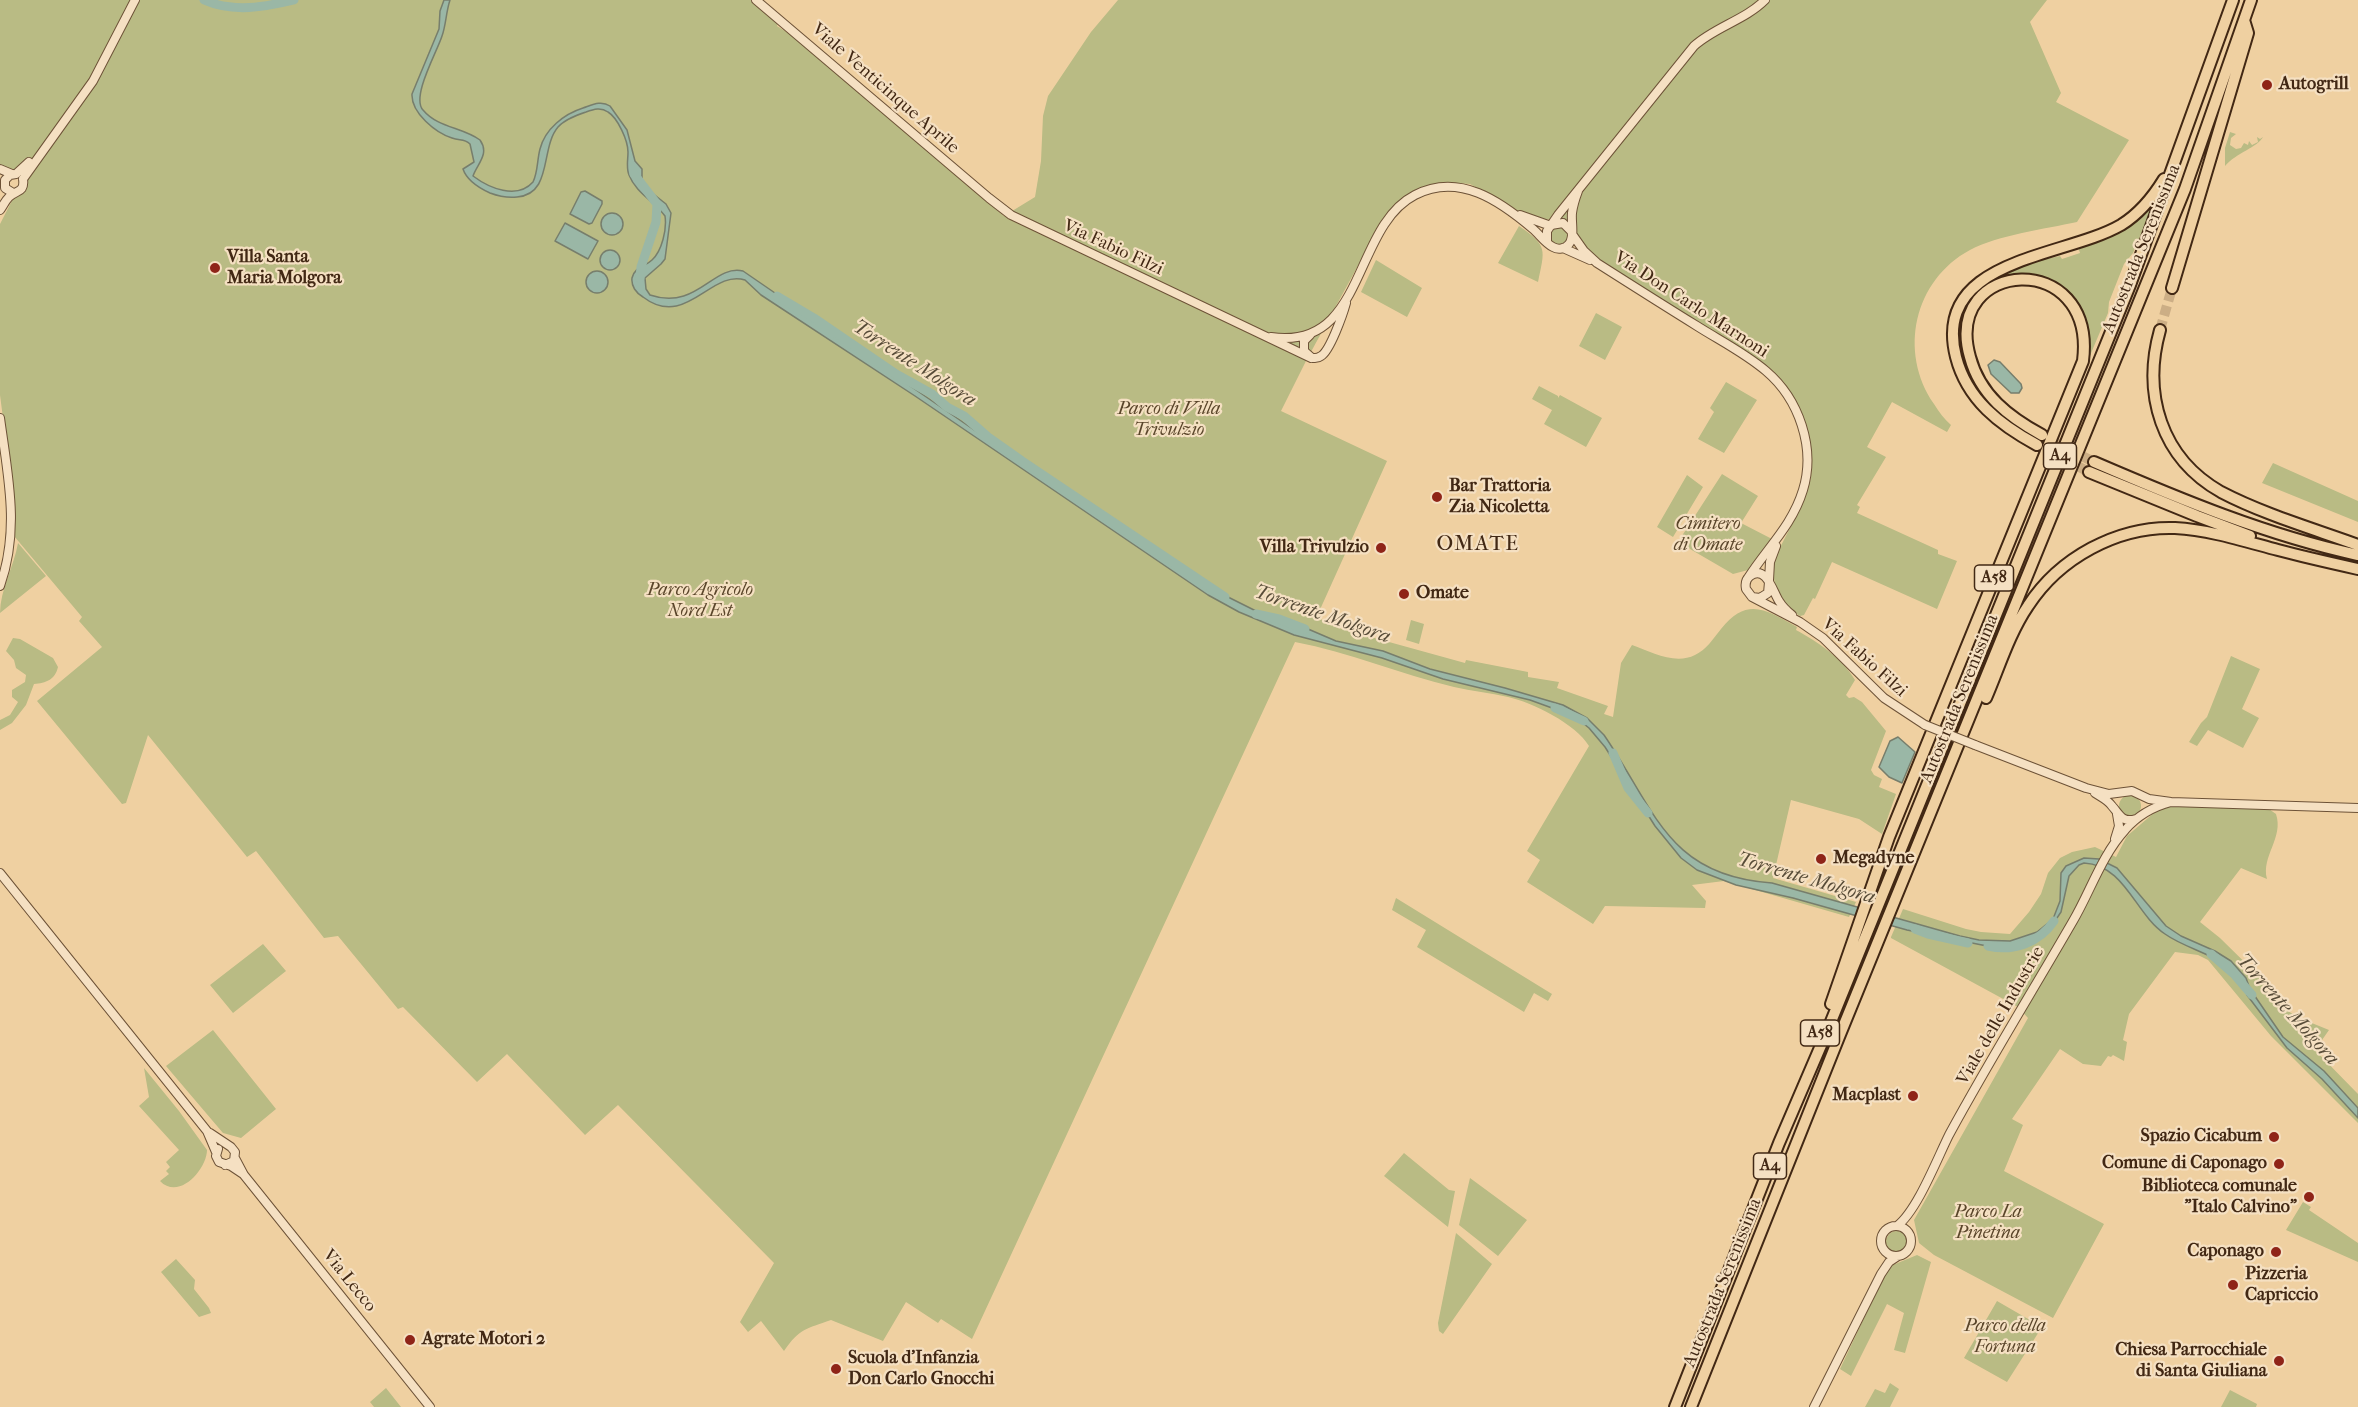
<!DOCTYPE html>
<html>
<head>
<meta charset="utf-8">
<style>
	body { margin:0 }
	canvas { display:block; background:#efd0a1 }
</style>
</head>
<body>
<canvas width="2358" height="1407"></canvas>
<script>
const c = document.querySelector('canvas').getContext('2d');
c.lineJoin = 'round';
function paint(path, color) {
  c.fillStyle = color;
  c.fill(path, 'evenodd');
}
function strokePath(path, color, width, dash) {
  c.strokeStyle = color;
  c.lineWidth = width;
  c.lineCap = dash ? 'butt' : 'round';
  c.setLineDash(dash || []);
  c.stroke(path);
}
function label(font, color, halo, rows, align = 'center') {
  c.font = font + ' "IM FELL French Canon",serif';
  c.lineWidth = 4.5;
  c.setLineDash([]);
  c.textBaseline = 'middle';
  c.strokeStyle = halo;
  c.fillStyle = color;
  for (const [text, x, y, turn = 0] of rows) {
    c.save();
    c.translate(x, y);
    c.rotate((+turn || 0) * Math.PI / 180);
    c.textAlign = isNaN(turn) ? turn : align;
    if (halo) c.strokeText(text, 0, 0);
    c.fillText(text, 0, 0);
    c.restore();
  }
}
const green = new Path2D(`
	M 0,0 L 751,0 L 778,23 L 777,26 L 801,41 L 1004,216 L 1035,197 L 1041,161 L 1043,116 L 1048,96 L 1091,32 L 1118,0 L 2047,0 L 2030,22 L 2061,93 L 2056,102 L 2129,140 L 2077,222 C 2045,229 1998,235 1970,250 C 1914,280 1898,352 1934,404 C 1939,412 1944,419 1951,425 L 1947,432 L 1892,402 L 1867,447 L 1886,457 L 1857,505 L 1860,507 L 1857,513 L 1938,550 L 1938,554 L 1957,561 L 1937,609 L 1832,562 L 1815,599 L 1813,598 L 1804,615 L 1800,616 C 1780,604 1770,583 1774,559 L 1802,505 L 1811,478 L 1812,460 L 1809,445 L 1793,398 L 1773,371 L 1591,255 L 1569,224 L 1563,221 L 1534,218 L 1521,213 L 1470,184 L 1444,182 L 1424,187 L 1409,194 L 1395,205 L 1384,218 L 1306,361 L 1281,411 L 1387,461 L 1318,614 L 1314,616 L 1342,629 L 1465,663 L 1466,660 L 1528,672 L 1528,677 L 1559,682 L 1557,688 L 1608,706 L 1604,714 L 1613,717 L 1621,663 L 1632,645 C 1651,652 1675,665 1695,655 C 1706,650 1713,639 1721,629 C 1747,596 1767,610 1797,627 L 1796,630 C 1818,642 1842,658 1855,680 L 1846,695 L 1849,698 L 1854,697 L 1862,702 L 1886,731 L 1871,770 L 1874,775 L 1882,779 L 1879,787 L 1896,794 L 1882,834 L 1859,819 L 1791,800 L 1773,878 L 1856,902 L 1849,917 L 1724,881 L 1692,885 L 1706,901 L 1705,908 L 1605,906 L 1593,924 L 1527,882 L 1540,860 L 1527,851 L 1589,746 C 1576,724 1532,702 1508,697 C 1490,693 1472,691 1454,687 C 1400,674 1349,652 1295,642 L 972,1339 L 941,1319 L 938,1323 L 906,1302 L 883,1341 L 831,1320 C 806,1329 800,1328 784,1351 L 761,1321 L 748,1332 L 740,1322 L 774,1263 L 618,1105 L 585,1135 L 507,1054 L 477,1082 L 403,1007 L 398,1009 L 338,936 L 324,938 L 256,851 L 247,857 L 148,735 L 126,803 L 122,804 L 37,701 L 102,647 L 79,621 L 82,617 L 14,536 L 11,480 L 0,395 L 0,224 L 23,179 L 0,164 Z
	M 2230,132 L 2236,134 L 2231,138 L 2230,145 L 2236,149 L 2241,148 L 2244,143 L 2248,145 L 2249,141 L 2252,145 L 2258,142 L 2257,137 L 2260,139 L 2263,137 C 2258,147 2236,153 2225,166 L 2225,148 Z
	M 2157,197 L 2133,253 L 2124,264 L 2109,302 L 2108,313 L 2078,384 L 2083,369 L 2074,301 L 2061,288 L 2048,280 L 2035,276 L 2021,275 L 1995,282 L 1993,279 L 2005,272 L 2037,261 L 2060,256 L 2062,259 L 2080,253 L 2078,247 Z
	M 1560,225 L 1569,234 L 1568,242 L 1558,246 L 1550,240 L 1550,230 Z
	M 1519,226 C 1548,246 1545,249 1538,282 L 1498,263 Z
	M 1376,260 L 1422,288 L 1407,317 L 1361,292 Z
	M 1596,313 L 1622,327 L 1605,360 L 1579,346 Z
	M 1726,382 L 1757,400 L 1724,453 L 1698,439 L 1714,412 L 1710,408 Z
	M 1539,386 L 1558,396 L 1558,398 L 1560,395 L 1602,418 L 1586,447 L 1544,424 L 1552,410 L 1532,399 Z
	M 2273,463 L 2358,501 L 2358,522 L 2262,483 Z
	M 1722,474 L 1758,496 L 1741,523 L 1772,539 L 1748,570 L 1733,574 L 1678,542 Z
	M 1687,475 L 1703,487 L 1673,537 L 1657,527 Z
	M 18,543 L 46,576 L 0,613 C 0,590 14,566 18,543 Z
	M 1411,620 L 1424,624 L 1419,644 L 1406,640 Z
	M 13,638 L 20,639 L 53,658 L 58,667 C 55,680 46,683 34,684 L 26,705 L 12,723 L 0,730 L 0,720 L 10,715 L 18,702 L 12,697 L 12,690 L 25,682 L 26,675 L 16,668 L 14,660 L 6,651 Z
	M 2231,656 L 2260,669 L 2242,709 L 2259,718 L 2243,748 L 2208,730 L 2197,746 L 2189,742 L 2201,723 L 2207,717 Z
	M2119 806a11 11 0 1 1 22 0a11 11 0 1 1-22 0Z
	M 2168,807 L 2266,807 L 2276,814 C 2284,838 2261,856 2267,879 L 2241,868 L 2200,922 L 2220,938 L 2276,993 L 2272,1000 L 2297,1017 L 2329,1030 L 2315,1050 L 2358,1094 L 2358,1123 L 2271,1036 L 2208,960 L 2198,955 L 2175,952 L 2129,1014 L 2123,1040 L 2127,1042 L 2124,1061 L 2113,1055 L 2111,1057 L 2108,1056 L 2101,1066 L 2083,1064 L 2060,1049 L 2012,1119 L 2023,1125 L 2004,1171 L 2104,1224 L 2053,1318 L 1934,1255 L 1919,1243 L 1914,1220 L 2028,1018 L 2018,1007 L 1891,938 L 1891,937 L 1903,909 L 1966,929 L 1981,932 L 2010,934 L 2029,912 L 2041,894 L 2048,873 L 2060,858 L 2072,852 L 2095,847 L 2116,857 L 2127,836 L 2155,812 Z
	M 1396,898 L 1552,994 L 1548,1001 L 1534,993 L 1524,1012 L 1417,947 L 1426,930 L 1392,910 Z
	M 263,944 L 286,971 L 233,1013 L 210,985 Z
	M 213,1030 L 276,1109 L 241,1138 L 223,1133 L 166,1066 Z
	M 144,1068 L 179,1111 L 207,1150 C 207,1169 179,1201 160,1181 L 169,1174 L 166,1171 L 170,1167 L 166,1162 L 179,1150 L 139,1106 L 149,1097 Z
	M 1404,1153 L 1449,1190 L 1455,1191 L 1448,1227 L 1384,1176 Z
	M 1470,1178 L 1527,1220 L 1498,1256 L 1459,1225 Z
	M 2303,1202 L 2311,1207 L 2309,1210 L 2358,1243 L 2358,1262 L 2286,1230 Z
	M1886 1242a11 11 0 1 1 22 0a11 11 0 1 1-22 0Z
	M 1456,1233 L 1492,1264 L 1443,1334 L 1439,1331 L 1438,1323 Z
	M 1917,1255 L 1931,1262 L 1905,1353 L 1894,1350 L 1904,1313 L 1887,1304 L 1851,1376 L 1840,1369 L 1888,1267 Z
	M 176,1259 L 195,1280 L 194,1289 L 209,1308 L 211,1313 L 199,1317 L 161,1272 Z
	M 1997,1301 L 2042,1327 L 2007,1382 L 1964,1358 Z
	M 1890,1383 L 1899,1389 L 1890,1407 L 1865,1407 L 1875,1389 L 1885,1393 Z
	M 386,1388 L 401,1407 L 374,1407 L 370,1402 Z
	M 2230,1390 L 2257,1404 L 2256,1407 L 2221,1407 Z`);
const water = new Path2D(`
	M 444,0 L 450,0 C 446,12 446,25 442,36 C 437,52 411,97 423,110 C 438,128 462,127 480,140 C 490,154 477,164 473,176 C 489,188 517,200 533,182 C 538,172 537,160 540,149 C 545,129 564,114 583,108 C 592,105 601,100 610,106 L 627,130 L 635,161 L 642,169 L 642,185 L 666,204 L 671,213 L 665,259 L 661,264 L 645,278 L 646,289 L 650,295 C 697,311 713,264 743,271 L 1031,469 L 1212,589 L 1270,618 L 1301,626 L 1336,641 L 1383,651 L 1430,669 L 1505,688 L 1563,705 L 1587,718 L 1604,735 C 1655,809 1667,876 1772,883 L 1960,936 L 1979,940 L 2010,941 L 2037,932 L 2053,919 L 2060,901 L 2061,873 L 2066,866 L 2084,858 L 2099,859 L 2117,868 L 2166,926 L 2181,936 L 2215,951 L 2231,961 L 2246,978 L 2250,989 L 2283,1037 L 2324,1071 L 2358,1108 L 2358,1118 L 2322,1079 L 2287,1048 L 2247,995 C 2237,956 2193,954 2165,934 C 2135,914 2125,865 2084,863 L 2079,865 L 2069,876 L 2061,912 L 2051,927 L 2035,940 L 2026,944 L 1997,948 L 1907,930 L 1793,898 L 1736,885 L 1697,870 L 1681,858 L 1655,826 L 1605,747 L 1589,728 L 1574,716 L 1530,700 L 1443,679 L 1382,658 L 1294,635 L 1239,612 L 1208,595 L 915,396 L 761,295 L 745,280 C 711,269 686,330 643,297 C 636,293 631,286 632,278 C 635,266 645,267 652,260 C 662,251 667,229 665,216 C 654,201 636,193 629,175 C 626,168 628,160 628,152 C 628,141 618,118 608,112 C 601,107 594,109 586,112 C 577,115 565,119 558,127 C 540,148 553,194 517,197 C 508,198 498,196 490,193 C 479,188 467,181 463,169 L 474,162 L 470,144 C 464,138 460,141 452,138 C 436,133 411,113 412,94 L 439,29 L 440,11 Z
	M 585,191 L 602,201 L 602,204 L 592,223 L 589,224 L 570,214 L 581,192 Z
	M601 224a11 11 0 1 1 22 0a11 11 0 1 1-22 0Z
	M 565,223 L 598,241 L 588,259 L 555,241 Z
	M600 260a10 10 0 1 1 20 0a10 10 0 1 1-20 0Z
	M586 282a11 11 0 1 1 22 0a11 11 0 1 1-22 0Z
	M 1994,360 L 2000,362 L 2021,384 L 2022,388 L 2019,393 L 2011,393 L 1991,374 L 1988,365 Z
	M 1898,737 L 1915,752 L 1902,783 L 1889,777 L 1879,767 L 1890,741 Z`);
const river = new Path2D(`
	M 204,0 C 233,13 265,7 294,0
	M 634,174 L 657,204 L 656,222 L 641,267 L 640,278
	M 777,296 L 814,318 L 896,374 L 932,394 L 947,407 L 964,416 L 988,437 L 1022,461 L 1225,597
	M 1256,614 L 1279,619 L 1305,629
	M 1555,708 L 1584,721
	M 1613,753 L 1628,788 L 1648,813
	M 1915,929 L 1928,934 L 1968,943
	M 1988,946 C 2013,952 2039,943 2054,921
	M 2211,954 L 2234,974 L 2252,995`);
const motorwayTunnel = new Path2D(`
	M 2160,330 L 2172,288
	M 2043,436 L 2094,462
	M 2037,445 L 2089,472`);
const tertiary = new Path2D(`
	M 756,0 L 989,198 L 1011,215 L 1311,358
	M 0,169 L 12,174
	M 23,179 L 93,81 L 135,0
	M 13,193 L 5,188 L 5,180 L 10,175 L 16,174 L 29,162
	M 0,210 C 3,206 5,201 9,197 C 16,190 25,193 23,179
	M 1520,215 L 1551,226
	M 1551,225 L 1563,223 L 1571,231
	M 1572,234 L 1584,251 L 1597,263 C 1630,284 1663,305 1697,326 C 1719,340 1745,353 1766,371 C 1799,399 1816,448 1803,490 C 1792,526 1767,548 1748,578
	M 1547,241 L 1547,231 L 1558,215 L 1694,46 C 1715,27 1745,20 1765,0
	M 1563,248 L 1590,260
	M 1310,335 L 1304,341 L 1304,351 L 1312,358 C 1316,358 1317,359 1321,356 C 1330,351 1343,314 1346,303
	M 1271,337 C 1366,351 1352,227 1415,195 C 1459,172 1500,201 1533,229 C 1539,234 1546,244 1553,247 C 1558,250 1565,249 1569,244 C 1575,237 1571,222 1572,213 C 1573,205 1575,199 1578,191
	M 0,418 C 8,477 20,529 0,586
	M 1769,580 L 1770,562 L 1776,546
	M 1769,582 L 1768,593 L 1760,598 L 1752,597 L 1746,589 C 1745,584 1746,579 1750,576 C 1766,564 1773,592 1779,601 C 1782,606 1787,611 1792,615
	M 1752,597 L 1800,622 L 1823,638 L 1884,698 L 1925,725
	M 1975,745 L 2086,788 L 2109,794 L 2132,791 L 2149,799 L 2171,802 L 2358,808
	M 2095,793 C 2101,797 2108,800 2112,806 C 2120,815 2122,823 2136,819
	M 2115,839 L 2119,826 L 2117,814
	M 0,873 L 207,1131 L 216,1152
	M 210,1133 L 231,1147 L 235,1152 L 234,1161 L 225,1165
	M 218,1149 L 216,1156 L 219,1162 L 231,1166 L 243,1174
	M 235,1158 L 244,1175 L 430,1407
	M1881 1241a15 15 0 1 1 30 0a15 15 0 1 1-30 0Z
	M 1897,1226 C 1917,1211 1937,1159 1949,1135 C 1988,1063 2032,992 2073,921 C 2090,892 2102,855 2125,830 C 2138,815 2152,807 2171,802
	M 1814,1407 L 1881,1274 L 1889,1262 L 1898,1256`);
const motorway = new Path2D(`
	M 2172,288 L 2248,33 L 2244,20
	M 2160,330 C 2142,394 2161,458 2221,492 C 2263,514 2314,529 2358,545
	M 2037,445 C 2000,425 1967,400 1956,357 C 1931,258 2064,258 2121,225 C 2139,214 2153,197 2164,179
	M 2094,462 C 2180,499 2266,535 2358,555
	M 2089,472 L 2197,516 L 2250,536
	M 1986,698 C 1999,668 2009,634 2028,606 C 2059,558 2117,526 2175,528 C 2210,530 2244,541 2278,550 C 2304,557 2331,563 2358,569
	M 1831,1004 L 1889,837 L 2083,361 C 2097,248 1942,258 1970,357 C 1980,395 2009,417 2042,435
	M 1675,1407 L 1779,1143 L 1828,1029 L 2130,285 L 2233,0
	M 1691,1407 L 1839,1037 L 2185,189 L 2251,0`);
const tertiaryBridge = new Path2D(`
	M 1925,725 L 1975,745`);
const markers = [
	[2267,85,6,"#8f2418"],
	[215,268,6,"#8f2418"],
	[1437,497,6,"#8f2418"],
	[1381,548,6,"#8f2418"],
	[1404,594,6,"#8f2418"],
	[1821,859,6,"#8f2418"],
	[1913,1096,6,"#8f2418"],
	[2274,1137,6,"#8f2418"],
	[2279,1164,6,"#8f2418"],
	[2309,1197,6,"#8f2418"],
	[2276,1252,6,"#8f2418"],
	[2233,1285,6,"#8f2418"],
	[410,1340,6,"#8f2418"],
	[2279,1361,6,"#8f2418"],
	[836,1369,6,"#8f2418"]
];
const shields = [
	[2060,456,33],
	[1994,578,39],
	[1820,1033,39],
	[1770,1166,33]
];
const shieldNames = [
	["A4",2060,456],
	["A58",1994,578],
	["A58",1820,1033],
	["A4",1770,1166]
];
const poiNames = [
	["Autogrill",2279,85],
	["Villa Santa",227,258],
	["Maria Molgora",227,279],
	["Bar Trattoria",1449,487],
	["Zia Nicoletta",1449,508],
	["Villa Trivulzio",1369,548,"right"],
	["Omate",1416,594],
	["Megadyne",1833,859],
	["Macplast",1901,1096,"right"],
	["Spazio Cicabum",2262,1137,"right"],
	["Comune di Caponago",2267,1164,"right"],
	["Biblioteca comunale",2297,1187,"right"],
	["\"Italo Calvino\"",2297,1208,"right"],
	["Caponago",2264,1252,"right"],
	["Pizzeria",2245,1275],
	["Capriccio",2245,1296],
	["Agrate Motori 2",422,1340],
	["Chiesa Parrocchiale",2267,1351,"right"],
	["di Santa Giuliana",2267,1372,"right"],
	["Scuola d'Infanzia",848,1359],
	["Don Carlo Gnocchi",848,1380]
];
const streetNames = [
	["Viale Venticinque Aprile",885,89,41],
	["Via Fabio Filzi",1113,248,25],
	["Autostrada Serenissima",2142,249,-68],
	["Via Don Carlo Marnoni",1691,305,33],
	["Via Fabio Filzi",1864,658,42],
	["Autostrada Serenissima",1960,699,-68],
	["Viale delle Industrie",2001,1016,-60],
	["Via Lecco",349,1281,51],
	["Autostrada Serenissima",1723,1283,-68]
];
const parkNames = [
	["Parco di Villa",1169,410],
	["Trivulzio",1169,431],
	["Cimitero",1708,525],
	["di Omate",1708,546],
	["Parco Agricolo",700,591],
	["Nord Est",700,612],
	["Parco La",1988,1213],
	["Pinetina",1988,1234],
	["Parco della",2005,1327],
	["Fortuna",2005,1348]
];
const waterNames = [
	["Torrente Molgora",914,364,33],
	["Torrente Molgora",1322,615,19],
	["Torrente Molgora",1806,879,16],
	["Torrente Molgora",2287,1010,48]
];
const quarterNames = [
	["OMATE",1478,545]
];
paint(green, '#b9bb84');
paint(water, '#9ab7a6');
strokePath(water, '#777e6c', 1.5);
strokePath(river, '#9ab7a6', 9);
strokePath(motorwayTunnel, '#ccae85', 10, [10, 5]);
strokePath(tertiary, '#6d5237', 10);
strokePath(motorway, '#422814', 14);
strokePath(tertiary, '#f5e0c2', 8);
strokePath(motorway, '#efd0a1', 10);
strokePath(tertiaryBridge, '#6d5237', 10, []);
strokePath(tertiaryBridge, '#f5e0c2', 8);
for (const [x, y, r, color] of markers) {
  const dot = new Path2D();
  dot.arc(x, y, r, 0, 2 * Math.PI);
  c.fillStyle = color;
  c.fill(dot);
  strokePath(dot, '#f5e0c2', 2);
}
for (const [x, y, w] of shields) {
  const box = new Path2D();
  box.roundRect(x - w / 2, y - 13, w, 26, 4.5);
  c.fillStyle = '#f5e0c2';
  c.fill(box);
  strokePath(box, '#422814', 1.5);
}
label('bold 16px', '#422814', null, shieldNames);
label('bold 18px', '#422814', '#f5e0c2', poiNames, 'left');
label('18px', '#422814', '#f5e0c2', streetNames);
label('italic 18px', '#5a452a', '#f5e0c2', parkNames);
label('italic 20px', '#584c38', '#f5e0c2', waterNames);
c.letterSpacing = '1.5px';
label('21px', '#422814', '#f5e0c2', quarterNames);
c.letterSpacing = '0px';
</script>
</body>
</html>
